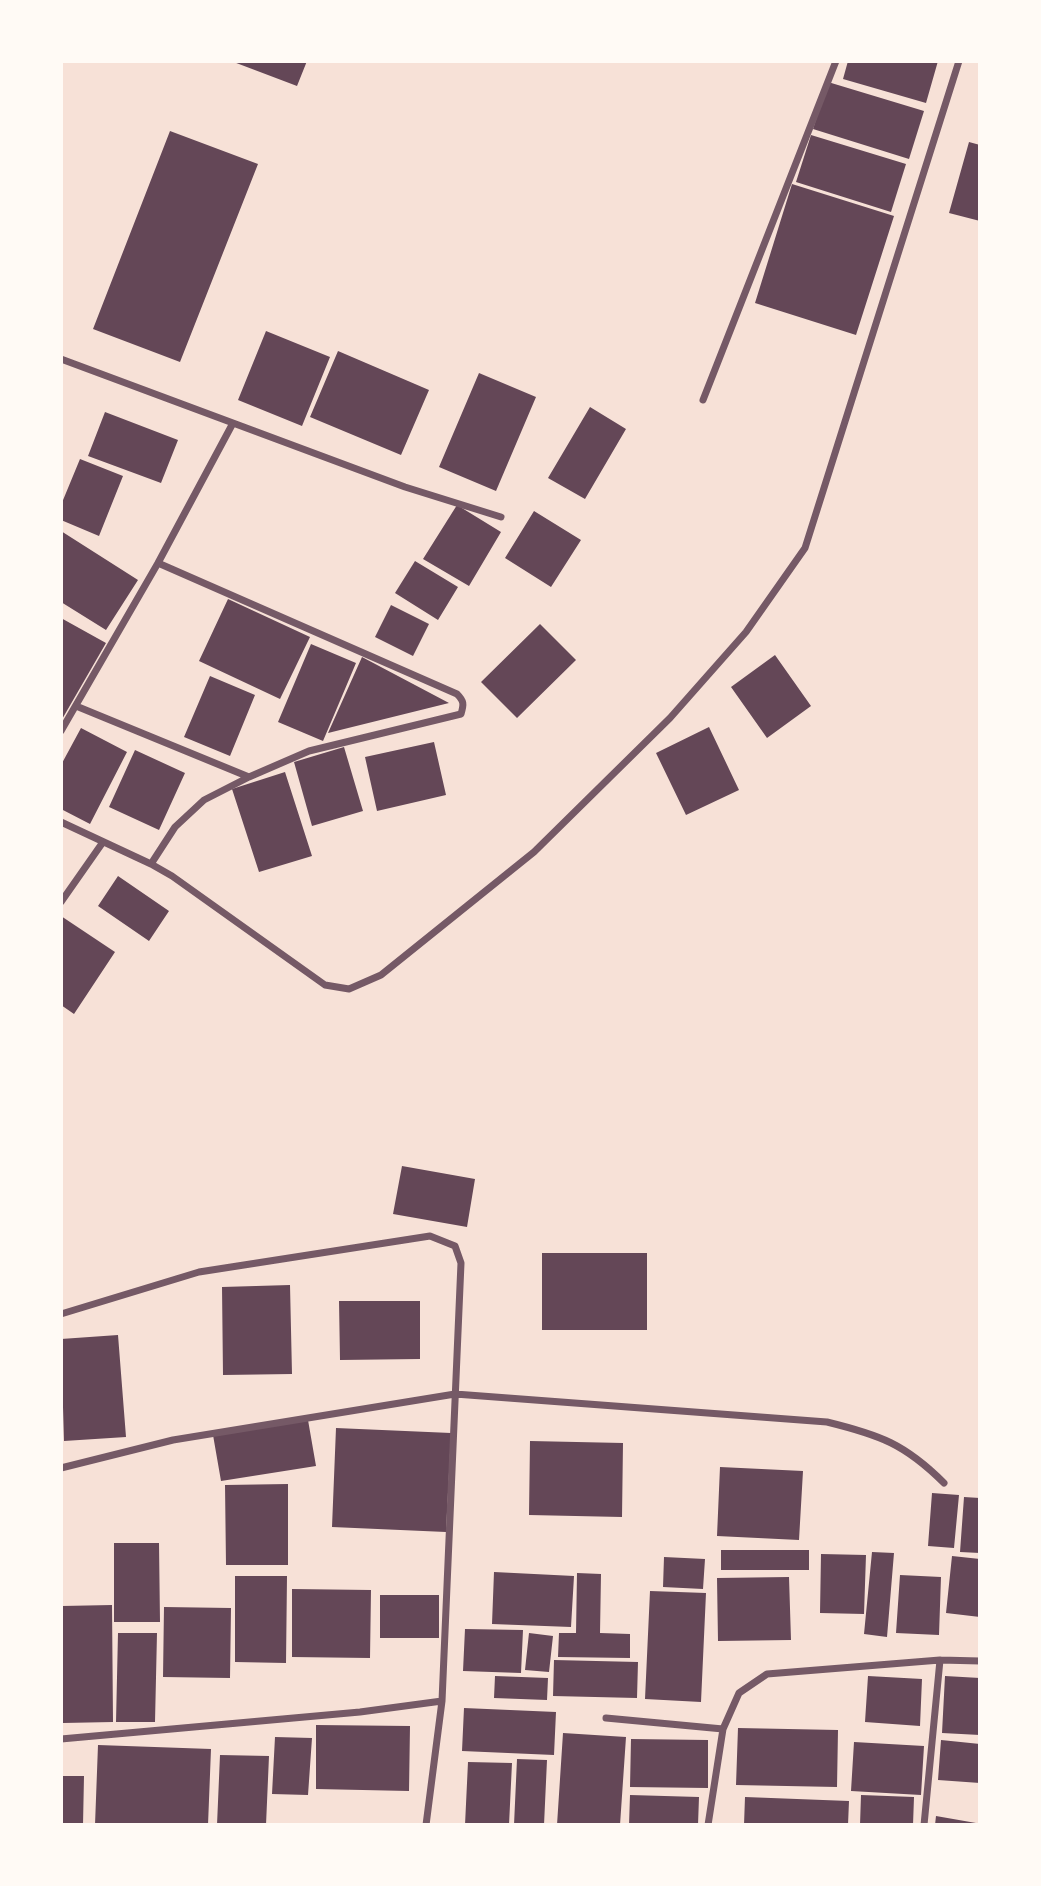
<!DOCTYPE html>
<html>
<head>
<meta charset="utf-8">
<style>
	body { margin:0 }
	#map { position:relative; width:1041px; height:1886px; overflow:hidden; background:#f7e1d7; font-family:"Nunito Sans",sans-serif }
	canvas { display:block }
	.frame { position:absolute; inset:0; border:63px solid #fffaf5; pointer-events:none }
</style>
</head>
<body>
<div id="map">
<canvas width="1041" height="1886"></canvas>
<div class="frame"></div>
</div>
<script>
const c = document.querySelector('canvas').getContext('2d');
c.lineJoin = 'round';
function paint(path, color) {
  c.fillStyle = color;
  c.fill(path, 'evenodd');
}
function strokePath(path, color, width, dash) {
  c.strokeStyle = color;
  c.lineWidth = width;
  c.lineCap = dash ? 'butt' : 'round';
  c.setLineDash(dash || []);
  c.stroke(path);
}
const building = new Path2D(`
	M 231,61 L 307,61 L 297,86 Z
	M 848,61 L 938,61 L 926,103 L 843,79 Z
	M 828,82 L 924,111 L 909,159 L 813,129 Z
	M 170,131 L 258,164 L 180,362 L 93,329 Z
	M 811,135 L 906,164 L 891,212 L 796,182 Z
	M 969,142 L 980,145 L 980,221 L 949,213 Z
	M 792,184 L 894,216 L 856,335 L 755,303 Z
	M 266,331 L 330,357 L 302,426 L 238,400 Z
	M 338,351 L 429,390 L 401,455 L 310,417 Z
	M 479,373 L 536,397 L 496,491 L 439,467 Z
	M 590,407 L 626,429 L 585,499 L 548,478 Z
	M 105,412 L 178,440 L 161,483 L 88,456 Z
	M 80,459 L 123,476 L 99,536 L 61,520 L 61,505 Z
	M 457,505 L 501,532 L 469,586 L 423,559 Z
	M 534,511 L 581,540 L 551,587 L 505,558 Z
	M 61,531 L 138,580 L 106,630 L 61,602 Z
	M 415,561 L 458,587 L 438,620 L 395,593 Z
	M 228,599 L 310,637 L 280,699 L 199,661 Z
	M 391,605 L 429,624 L 413,656 L 375,637 Z
	M 61,618 L 106,643 L 61,721 Z
	M 540,624 L 576,660 L 517,718 L 481,682 Z
	M 311,644 L 356,663 L 323,741 L 278,722 Z
	M 775,655 L 811,706 L 767,738 L 731,687 Z
	M 362,657 L 449,703 L 328,733 Z
	M 210,676 L 255,695 L 230,756 L 184,737 Z
	M 709,727 L 739,790 L 686,815 L 656,753 Z
	M 81,728 L 127,752 L 90,824 L 61,809 L 61,765 Z
	M 434,742 L 446,795 L 377,811 L 365,757 Z
	M 344,747 L 363,811 L 312,826 L 294,762 Z
	M 135,750 L 185,773 L 159,830 L 109,807 Z
	M 285,772 L 312,856 L 259,872 L 232,789 Z
	M 118,876 L 169,911 L 149,941 L 98,906 Z
	M 61,916 L 115,952 L 74,1014 L 61,1005 Z
	M 402,1166 L 475,1179 L 467,1227 L 393,1214 Z
	M 542,1253 L 647,1253 L 647,1330 L 542,1330 Z
	M 290,1285 L 292,1374 L 223,1375 L 222,1287 Z
	M 339,1301 L 420,1301 L 420,1359 L 340,1360 Z
	M 118,1335 L 126,1437 L 64,1441 L 61,1339 Z
	M 308,1420 L 316,1466 L 221,1481 L 213,1435 Z
	M 336,1428 L 451,1433 L 446,1532 L 332,1527 Z
	M 530,1441 L 623,1443 L 622,1517 L 529,1515 Z
	M 720,1467 L 803,1471 L 799,1540 L 717,1536 Z
	M 288,1484 L 288,1565 L 226,1565 L 225,1485 Z
	M 932,1493 L 959,1495 L 954,1548 L 928,1546 Z
	M 964,1497 L 980,1498 L 980,1553 L 960,1552 Z
	M 114,1543 L 159,1543 L 160,1622 L 114,1622 Z
	M 721,1550 L 809,1550 L 809,1570 L 721,1570 Z
	M 872,1552 L 894,1553 L 887,1637 L 864,1634 Z
	M 821,1554 L 866,1555 L 864,1614 L 820,1613 Z
	M 952,1556 L 980,1559 L 980,1617 L 946,1613 Z
	M 664,1557 L 705,1559 L 703,1589 L 663,1587 Z
	M 494,1572 L 574,1576 L 571,1627 L 492,1624 Z
	M 577,1573 L 601,1574 L 600,1633 L 630,1634 L 630,1658 L 558,1657 L 559,1633 L 576,1633 Z
	M 900,1575 L 941,1577 L 939,1635 L 896,1633 Z
	M 235,1576 L 287,1576 L 286,1663 L 235,1662 Z
	M 789,1577 L 791,1640 L 718,1641 L 717,1578 Z
	M 292,1589 L 371,1590 L 370,1658 L 292,1657 Z
	M 650,1591 L 706,1593 L 701,1702 L 645,1699 Z
	M 380,1595 L 439,1595 L 439,1638 L 380,1638 Z
	M 112,1605 L 113,1722 L 63,1723 L 62,1606 Z
	M 164,1607 L 231,1608 L 230,1678 L 163,1677 Z
	M 465,1629 L 523,1630 L 521,1673 L 463,1671 Z
	M 118,1633 L 157,1633 L 155,1722 L 116,1722 Z
	M 529,1633 L 553,1636 L 549,1672 L 525,1670 Z
	M 554,1660 L 638,1662 L 637,1698 L 553,1696 Z
	M 495,1676 L 548,1678 L 547,1700 L 494,1698 Z
	M 868,1676 L 922,1679 L 920,1726 L 865,1722 Z
	M 945,1676 L 980,1678 L 980,1735 L 942,1733 Z
	M 464,1708 L 556,1712 L 554,1755 L 462,1751 Z
	M 316,1725 L 410,1726 L 409,1791 L 316,1789 Z
	M 738,1728 L 838,1730 L 837,1787 L 736,1785 Z
	M 563,1733 L 626,1737 L 620,1825 L 557,1825 Z
	M 275,1737 L 312,1738 L 308,1795 L 272,1794 Z
	M 631,1739 L 708,1740 L 708,1788 L 630,1787 Z
	M 941,1740 L 980,1744 L 980,1783 L 938,1780 Z
	M 854,1742 L 924,1746 L 921,1795 L 851,1791 Z
	M 98,1745 L 211,1749 L 208,1825 L 95,1825 Z
	M 220,1755 L 269,1756 L 266,1825 L 217,1825 Z
	M 517,1759 L 547,1760 L 544,1825 L 514,1825 Z
	M 468,1762 L 512,1763 L 509,1825 L 465,1825 Z
	M 61,1776 L 84,1776 L 83,1825 L 61,1825 Z
	M 630,1795 L 699,1797 L 698,1825 L 629,1825 Z
	M 861,1795 L 914,1797 L 913,1825 L 860,1825 Z
	M 745,1797 L 849,1801 L 848,1825 L 744,1825 Z
	M 936,1816 L 976,1823 L 976,1825 L 935,1825 Z`);
const minor = new Path2D(`
	M 61,359 L 405,487 L 501,517
	M 703,400 L 836,61
	M 158,563 L 457,694 C 464,701 464,704 461,714 L 309,751 L 249,777 L 204,800 L 175,827 L 151,864 L 172,876 L 325,985 L 349,989 L 381,975 L 534,852 L 670,718 L 746,632 L 805,548 L 959,61
	M 76,706 L 249,777
	M 61,731 L 158,563 L 233,423
	M 61,822 L 151,864
	M 61,902 L 103,842
	M 61,1314 L 199,1272 L 430,1236 L 455,1246 L 461,1263 L 442,1701 L 426,1825
	M 61,1468 L 173,1440 L 455,1394 L 827,1422 C 880,1435 905,1444 944,1483
	M 606,1718 L 723,1729
	M 61,1739 L 360,1712 L 442,1701
	M 708,1825 L 723,1729 L 739,1693 L 767,1674 L 940,1660 L 980,1661
	M 924,1825 L 940,1660`);
paint(building, '#644757');
strokePath(minor, '#755966', 7);
</script>
</body>
</html>
